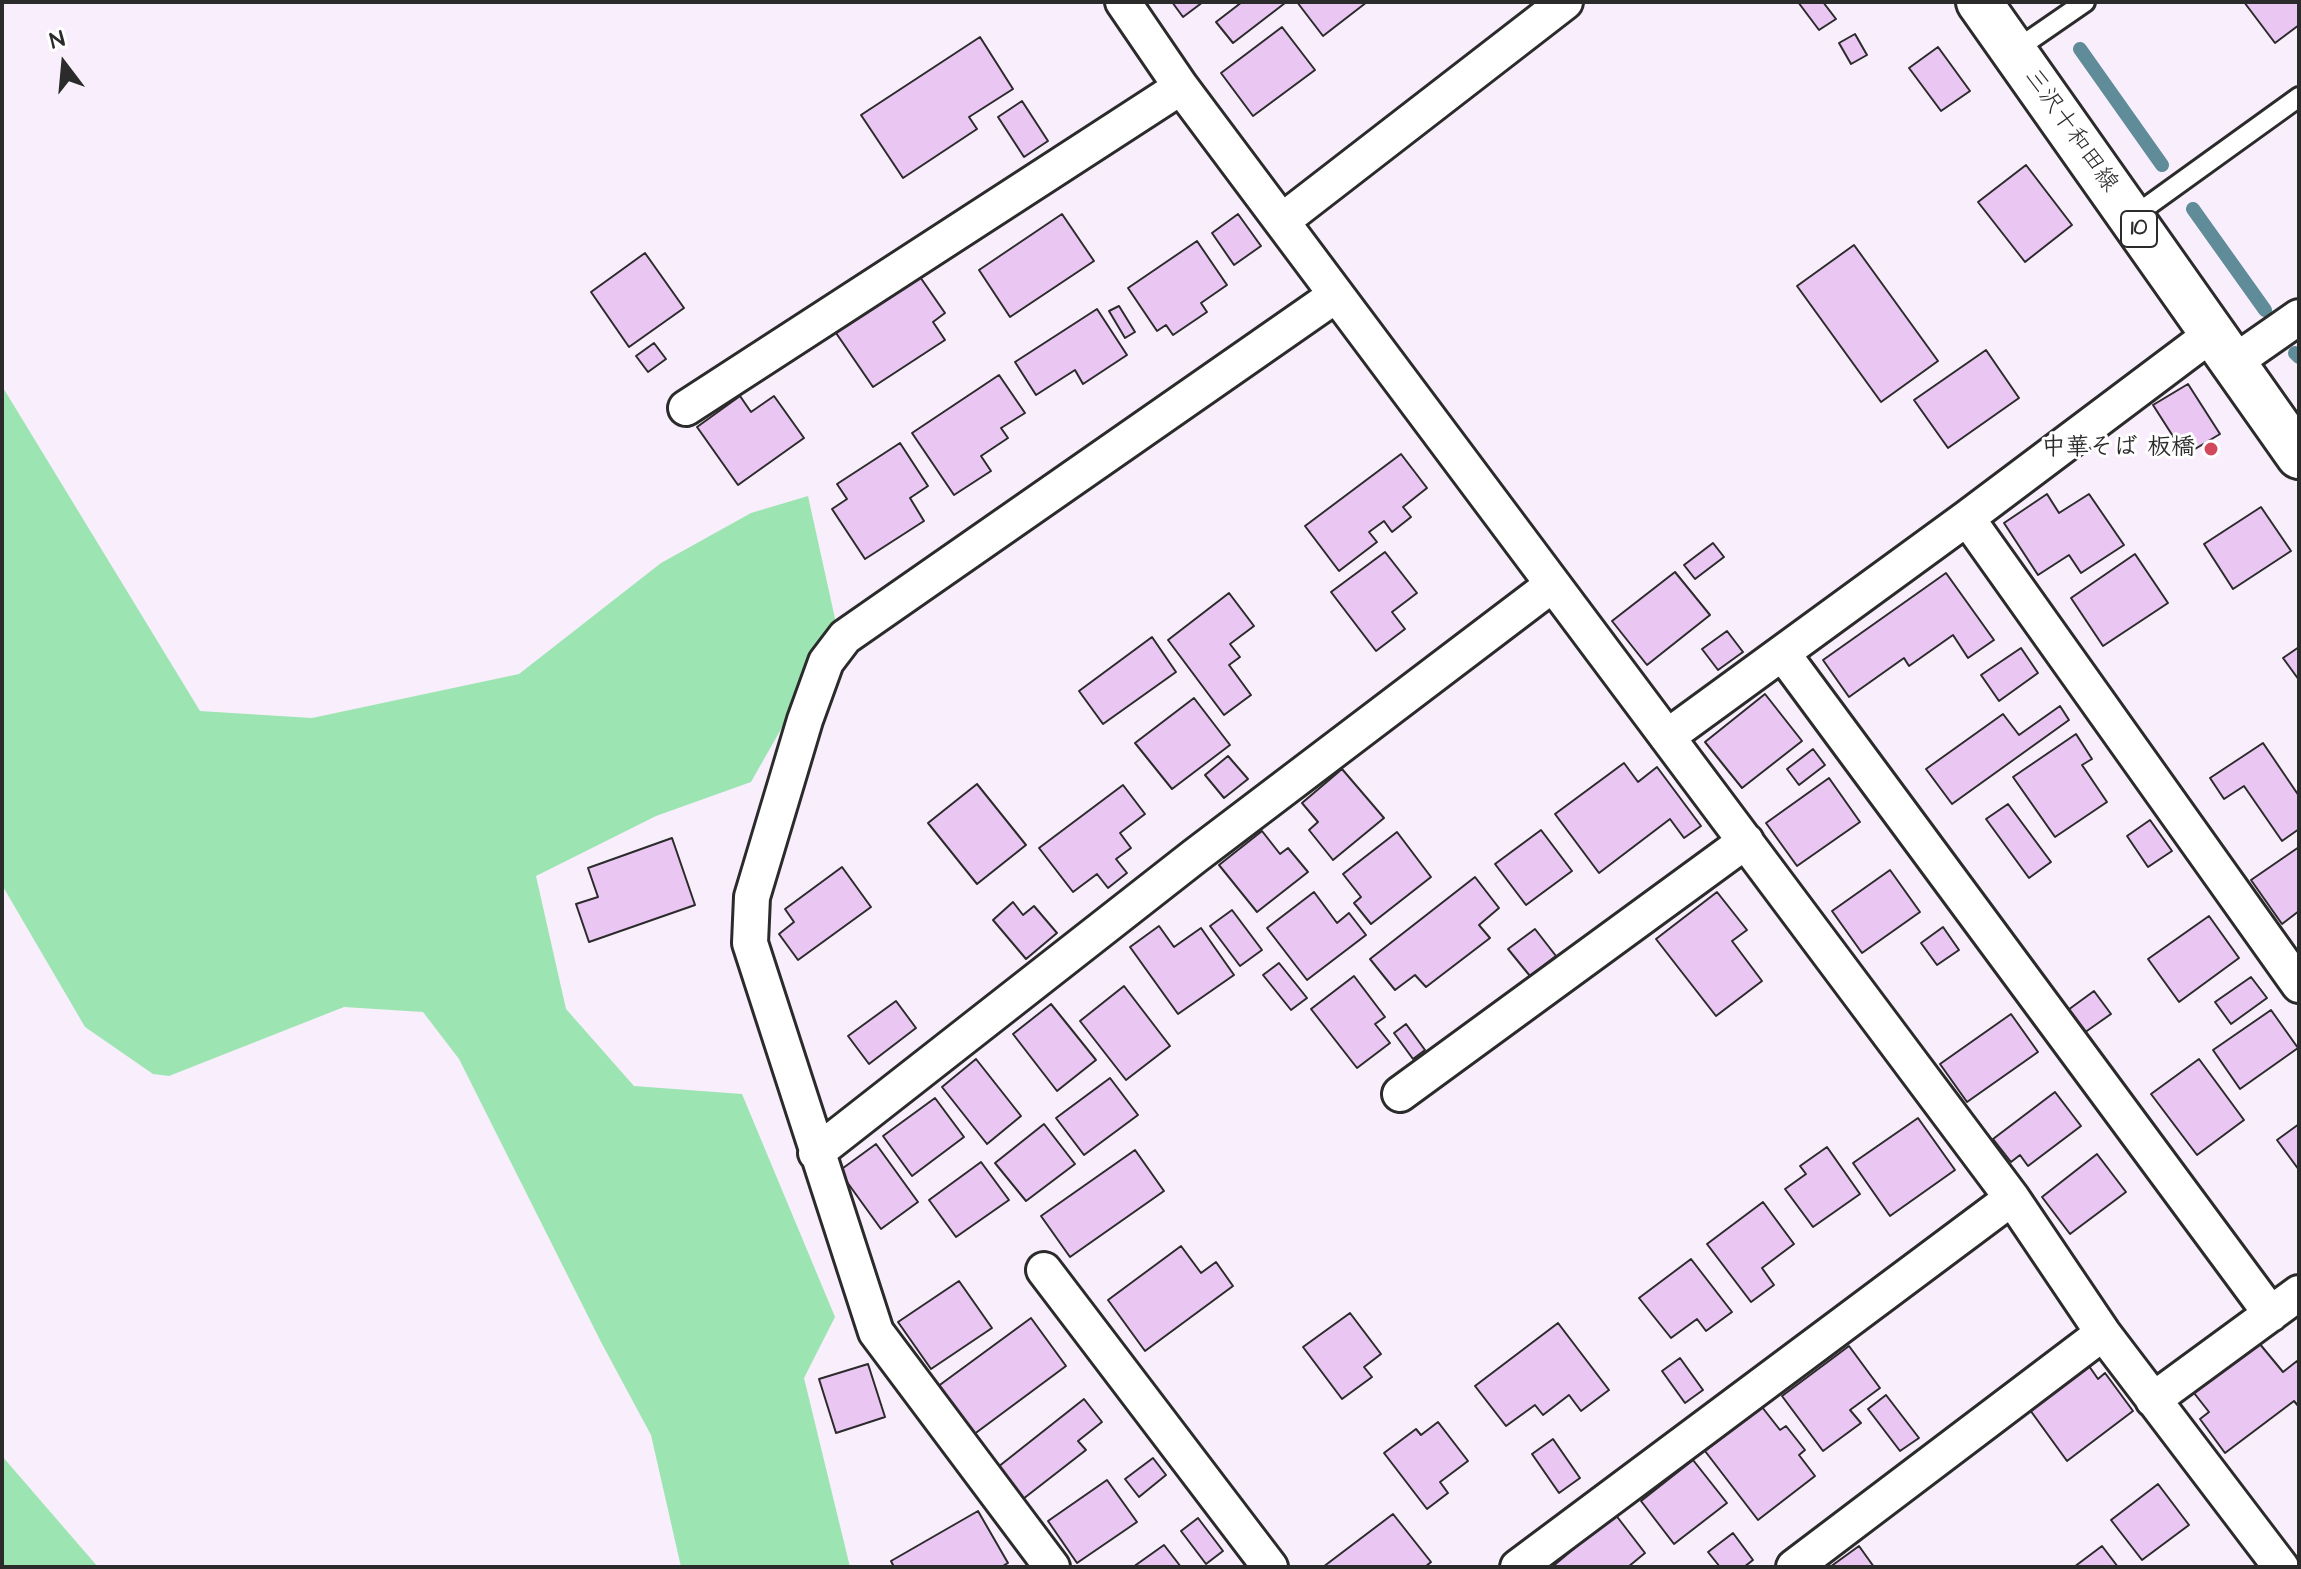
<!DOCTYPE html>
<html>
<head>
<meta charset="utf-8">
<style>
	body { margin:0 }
	#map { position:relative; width:2301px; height:1569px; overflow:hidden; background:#f9eefb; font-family:"Architects Daughter",sans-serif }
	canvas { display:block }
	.frame { position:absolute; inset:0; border:4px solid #2b2b2b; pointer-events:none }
	.north { position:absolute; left:24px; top:24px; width:80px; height:80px; -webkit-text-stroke:6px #fff; paint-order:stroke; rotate:344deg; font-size:22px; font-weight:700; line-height:32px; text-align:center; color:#2b2b2b }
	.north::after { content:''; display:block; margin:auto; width:28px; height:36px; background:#2b2b2b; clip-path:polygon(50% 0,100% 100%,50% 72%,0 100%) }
</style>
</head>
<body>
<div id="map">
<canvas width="2301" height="1569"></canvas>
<div class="frame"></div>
<div class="north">N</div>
</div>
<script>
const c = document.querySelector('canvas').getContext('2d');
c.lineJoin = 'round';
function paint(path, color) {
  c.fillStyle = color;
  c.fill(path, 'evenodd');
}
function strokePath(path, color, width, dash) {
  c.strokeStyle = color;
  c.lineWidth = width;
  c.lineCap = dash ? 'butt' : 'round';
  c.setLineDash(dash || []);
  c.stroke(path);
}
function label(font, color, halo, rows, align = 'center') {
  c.font = font + ' "Architects Daughter","Klee One",sans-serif';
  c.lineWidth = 6;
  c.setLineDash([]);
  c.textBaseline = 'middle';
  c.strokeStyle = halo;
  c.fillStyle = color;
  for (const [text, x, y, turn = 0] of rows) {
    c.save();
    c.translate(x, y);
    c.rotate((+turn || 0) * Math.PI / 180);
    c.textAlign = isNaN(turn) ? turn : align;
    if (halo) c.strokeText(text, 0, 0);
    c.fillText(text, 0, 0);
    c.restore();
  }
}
const green = new Path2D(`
	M 2,386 L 200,711 L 312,718 L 519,674 L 661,563 L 751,513 L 808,496 L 836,623 L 793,708 L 751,782 L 656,816 L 536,876 L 566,1009 L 634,1086 L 742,1094 L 835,1317 L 804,1378 L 850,1567 L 681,1567 L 651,1435 L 601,1342 L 459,1059 L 423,1012 L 344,1007 L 169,1076 L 153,1074 L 85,1027 L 2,885 Z
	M 2,1456 L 98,1567 L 2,1567 Z`);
const stream = new Path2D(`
	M 2080,49 L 2162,165
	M 2193,209 L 2265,310
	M 2295,353 L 2299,357`);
const building = new Path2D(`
	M 1172,2 L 1203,2 L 1183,17 Z
	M 1242,2 L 1284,2 L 1285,3 L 1233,43 L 1216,22 Z
	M 1297,2 L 1367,2 L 1323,36 Z
	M 1798,2 L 1823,2 L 1836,19 L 1819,30 Z
	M 2244,2 L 2299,2 L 2299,25 L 2275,43 Z
	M 1282,27 L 1315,70 L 1253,116 L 1221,73 Z
	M 1855,34 L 1867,55 L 1851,64 L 1839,43 Z
	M 980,37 L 1013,89 L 969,117 L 977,129 L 903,178 L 861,115 Z
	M 1938,47 L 1970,91 L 1941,111 L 1909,68 Z
	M 1022,101 L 1048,141 L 1024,157 L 998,117 Z
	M 2026,165 L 2072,225 L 2025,262 L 1978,202 Z
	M 1062,214 L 1094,261 L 1010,317 L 979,270 Z
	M 1238,214 L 1261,246 L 1234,265 L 1212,233 Z
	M 1197,241 L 1227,285 L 1201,303 L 1207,312 L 1173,335 L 1166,325 L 1157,331 L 1128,288 Z
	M 1854,245 L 1938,361 L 1881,402 L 1797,286 Z
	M 645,253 L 684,308 L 629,347 L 591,292 Z
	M 918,274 L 945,313 L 933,322 L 945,340 L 873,387 L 834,330 Z
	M 1119,306 L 1135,332 L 1125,338 L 1109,311 Z
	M 1097,309 L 1127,355 L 1083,384 L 1075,370 L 1036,395 L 1015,362 Z
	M 654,343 L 666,359 L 648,372 L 636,356 Z
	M 1986,350 L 2019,398 L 1948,448 L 1914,400 Z
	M 999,375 L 1025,413 L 1001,428 L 1008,438 L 981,456 L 991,471 L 954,495 L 912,433 Z
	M 2188,384 L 2220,434 L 2185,455 L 2153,405 Z
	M 740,396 L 751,412 L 774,396 L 804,438 L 738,485 L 697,427 Z
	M 900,443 L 928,486 L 910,498 L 924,521 L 865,559 L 832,509 L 847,499 L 837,484 Z
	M 1401,454 L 1427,488 L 1403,507 L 1411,517 L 1392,532 L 1384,521 L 1369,532 L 1377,542 L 1339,571 L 1305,526 Z
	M 2047,494 L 2059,513 L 2089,494 L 2124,545 L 2081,573 L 2069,555 L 2038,575 L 2004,523 Z
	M 2261,507 L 2291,551 L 2233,589 L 2204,544 Z
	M 1713,543 L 1724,557 L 1695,579 L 1684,565 Z
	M 1385,552 L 1417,593 L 1392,612 L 1405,629 L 1376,651 L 1331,592 Z
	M 2135,554 L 2168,603 L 2103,646 L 2071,598 Z
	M 1675,572 L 1710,615 L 1647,665 L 1612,621 Z
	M 1946,573 L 1994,640 L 1968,658 L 1953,635 L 1909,666 L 1904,658 L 1849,697 L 1823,660 Z
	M 1229,593 L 1254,626 L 1230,644 L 1240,657 L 1229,665 L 1251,695 L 1224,715 L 1168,640 Z
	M 1727,631 L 1743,652 L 1718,670 L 1702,649 Z
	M 1152,637 L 1176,672 L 1103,724 L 1079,691 Z
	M 2299,647 L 2299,680 L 2283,658 Z
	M 2021,648 L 2038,673 L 1999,701 L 1981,675 Z
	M 1765,694 L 1802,741 L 1742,788 L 1705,742 Z
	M 1194,698 L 1230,745 L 1172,789 L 1135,743 Z
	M 2060,706 L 2069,720 L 1952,804 L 1926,769 L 2003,714 L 2019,735 Z
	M 2076,734 L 2092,759 L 2082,765 L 2107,802 L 2055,837 L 2013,777 Z
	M 2263,743 L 2299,796 L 2299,829 L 2282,841 L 2244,786 L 2224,799 L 2210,778 Z
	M 1813,749 L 1825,765 L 1799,785 L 1787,769 Z
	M 1228,756 L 1248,779 L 1224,798 L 1205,775 Z
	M 1624,763 L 1638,782 L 1657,767 L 1701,826 L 1684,838 L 1670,819 L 1599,873 L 1555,814 Z
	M 1342,769 L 1384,818 L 1333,860 L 1309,830 L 1318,822 L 1302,803 Z
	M 1829,778 L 1860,822 L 1797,866 L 1766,823 Z
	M 977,784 L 1026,845 L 977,884 L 928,823 Z
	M 1123,785 L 1145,814 L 1120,833 L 1131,848 L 1116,859 L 1127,873 L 1108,888 L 1097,874 L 1073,892 L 1039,848 Z
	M 2008,804 L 2051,862 L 2029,878 L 1986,819 Z
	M 2150,820 L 2172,851 L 2148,867 L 2127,836 Z
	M 1541,830 L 1572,871 L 1526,905 L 1495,864 Z
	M 1262,831 L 1280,854 L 1288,848 L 1308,872 L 1257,912 L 1219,865 Z
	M 1397,832 L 1431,877 L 1371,924 L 1354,903 L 1361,897 L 1343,874 Z
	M 672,838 L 695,905 L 589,942 L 576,904 L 598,897 L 588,868 Z
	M 2299,847 L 2299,911 L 2282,924 L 2251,880 Z
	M 842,867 L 871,907 L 798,960 L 779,934 L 794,922 L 785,909 Z
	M 1890,870 L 1920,912 L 1862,953 L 1832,911 Z
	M 1475,877 L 1499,908 L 1479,925 L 1490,938 L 1426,987 L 1415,975 L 1395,990 L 1370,959 Z
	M 1314,892 L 1337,923 L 1349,913 L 1366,935 L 1307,980 L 1267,928 Z
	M 1717,892 L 1747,930 L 1732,941 L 1762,981 L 1716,1016 L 1656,939 Z
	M 1013,902 L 1023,915 L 1034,906 L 1057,933 L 1026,959 L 993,920 Z
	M 1232,910 L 1262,950 L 1240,966 L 1210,926 Z
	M 2209,916 L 2239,958 L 2179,1002 L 2148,959 Z
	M 1159,926 L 1174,947 L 1201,928 L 1234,975 L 1178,1014 L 1130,947 Z
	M 1943,927 L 1959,950 L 1937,965 L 1921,943 Z
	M 1535,929 L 1556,956 L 1530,976 L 1508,949 Z
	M 1279,963 L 1307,998 L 1291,1010 L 1263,975 Z
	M 1354,976 L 1385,1017 L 1375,1024 L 1390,1043 L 1357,1068 L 1311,1009 Z
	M 2251,977 L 2267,998 L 2231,1024 L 2215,1002 Z
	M 1124,986 L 1170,1046 L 1126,1080 L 1080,1021 Z
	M 2094,991 L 2111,1014 L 2084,1033 L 2068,1010 Z
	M 896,1001 L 916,1028 L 869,1064 L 848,1036 Z
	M 1051,1004 L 1096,1060 L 1057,1091 L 1013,1034 Z
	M 2271,1010 L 2298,1048 L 2240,1089 L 2213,1050 Z
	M 2011,1014 L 2038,1052 L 1967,1102 L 1940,1064 Z
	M 1406,1024 L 1425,1050 L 1413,1059 L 1394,1033 Z
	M 976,1059 L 1021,1116 L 987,1144 L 942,1087 Z
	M 2199,1059 L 2244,1120 L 2197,1155 L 2151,1094 Z
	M 1110,1078 L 1138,1115 L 1084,1155 L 1056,1118 Z
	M 2055,1092 L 2081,1126 L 2028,1166 L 2020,1155 L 2011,1162 L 1993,1139 Z
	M 935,1098 L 964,1137 L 912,1176 L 883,1136 Z
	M 1918,1118 L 1955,1170 L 1890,1216 L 1853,1163 Z
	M 1044,1124 L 1075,1164 L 1026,1201 L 995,1163 Z
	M 2299,1124 L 2299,1170 L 2277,1140 Z
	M 876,1144 L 918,1202 L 881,1229 L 839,1171 Z
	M 1827,1147 L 1860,1194 L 1813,1227 L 1785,1189 L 1806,1174 L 1800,1166 Z
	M 1135,1150 L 1164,1191 L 1070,1257 L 1041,1216 Z
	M 2097,1154 L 2126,1192 L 2070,1234 L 2042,1197 Z
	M 981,1162 L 1009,1200 L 956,1237 L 929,1200 Z
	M 1763,1202 L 1794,1244 L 1762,1268 L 1774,1285 L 1751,1302 L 1707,1244 Z
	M 1181,1246 L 1201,1273 L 1216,1262 L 1233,1286 L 1145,1351 L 1108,1300 Z
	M 1691,1259 L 1732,1312 L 1706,1331 L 1697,1319 L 1671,1338 L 1639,1298 Z
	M 959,1281 L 992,1328 L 931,1369 L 898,1322 Z
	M 1350,1313 L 1381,1354 L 1364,1367 L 1372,1377 L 1342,1399 L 1303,1347 Z
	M 1031,1318 L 1066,1366 L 973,1435 L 937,1387 Z
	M 1558,1323 L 1609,1390 L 1581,1411 L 1569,1395 L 1543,1415 L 1535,1405 L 1506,1426 L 1475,1386 Z
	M 2259,1343 L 2283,1372 L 2297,1361 L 2299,1364 L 2299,1407 L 2294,1401 L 2225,1453 L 2200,1419 L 2209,1412 L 2194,1393 Z
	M 1849,1346 L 1880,1388 L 1850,1410 L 1861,1423 L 1823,1451 L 1782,1396 Z
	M 1680,1358 L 1703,1390 L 1685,1403 L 1662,1371 Z
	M 868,1364 L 885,1417 L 836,1433 L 819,1379 Z
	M 2089,1366 L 2098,1379 L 2105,1373 L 2133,1411 L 2067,1461 L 2030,1410 Z
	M 1886,1395 L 1919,1438 L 1900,1451 L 1868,1409 Z
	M 1084,1399 L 1102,1422 L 1078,1441 L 1086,1450 L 1023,1499 L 998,1467 Z
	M 1762,1407 L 1780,1430 L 1786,1426 L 1805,1450 L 1799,1455 L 1815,1476 L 1758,1520 L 1705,1451 Z
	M 1438,1422 L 1468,1461 L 1440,1482 L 1448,1493 L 1427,1509 L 1384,1453 L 1416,1429 L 1421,1435 Z
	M 1553,1439 L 1580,1478 L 1559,1493 L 1532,1454 Z
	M 1153,1458 L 1166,1475 L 1139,1497 L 1125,1479 Z
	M 1693,1460 L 1727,1503 L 1674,1544 L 1641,1501 Z
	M 1107,1480 L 1137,1522 L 1077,1563 L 1048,1521 Z
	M 2158,1484 L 2189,1525 L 2142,1560 L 2111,1520 Z
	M 978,1511 L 1008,1563 L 1001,1567 L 894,1567 L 891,1561 Z
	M 1393,1514 L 1431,1562 L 1425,1567 L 1323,1567 Z
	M 1615,1514 L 1645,1553 L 1628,1567 L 1552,1567 Z
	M 1198,1518 L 1223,1551 L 1206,1564 L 1181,1531 Z
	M 1733,1533 L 1753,1560 L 1744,1567 L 1720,1567 L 1708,1552 Z
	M 1164,1545 L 1181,1567 L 1133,1567 Z
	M 1859,1546 L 1874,1567 L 1830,1567 Z
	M 2102,1546 L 2118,1567 L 2074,1567 Z`);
const lane = new Path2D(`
	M 2014,51 L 2085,2
	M 2131,218 L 2299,97`);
const street = new Path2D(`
	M 1123,2 L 1181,87 L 2012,1198 L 2103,1333 L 2281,1567
	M 1282,221 L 1565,2
	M 2233,363 L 2299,317
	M 686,408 L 1181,87
	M 1967,518 L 2299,985
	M 1783,654 L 2271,1314
	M 1667,737 L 1967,518 L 2213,333
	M 1400,1094 L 1746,841
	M 816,1153 L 1195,856 L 1552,585
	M 1044,1270 L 1270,1567
	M 2153,1400 L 2299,1293
	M 1052,1567 L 876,1332 L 750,943 L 752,897 L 805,720 L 826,662 L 845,637 L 1336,295
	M 1518,1567 L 2012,1198
	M 1794,1567 L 2103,1333`);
const primary = new Path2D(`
	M 1979,2 L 2299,456`);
const markers = [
	[2211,449,8,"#d1495b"]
];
const shields = [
	[2139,229,36]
];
const shieldNames = [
	["10",2139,229]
];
const streetNames = [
	["三沢十和田線",2070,131,55]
];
const poiNames = [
	["中華そば 板橋",2195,449]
];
paint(green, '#9ce5b3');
strokePath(stream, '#608c99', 14);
paint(building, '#eac7f3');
strokePath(building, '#2b2b2b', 2);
strokePath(lane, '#2b2b2b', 24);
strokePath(street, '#2b2b2b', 40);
strokePath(primary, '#2b2b2b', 50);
strokePath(lane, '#fff', 18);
strokePath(street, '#fff', 34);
strokePath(primary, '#fff', 44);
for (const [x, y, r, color] of markers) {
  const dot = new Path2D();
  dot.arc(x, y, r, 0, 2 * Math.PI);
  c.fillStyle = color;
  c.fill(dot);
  strokePath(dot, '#fff', 3);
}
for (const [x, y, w] of shields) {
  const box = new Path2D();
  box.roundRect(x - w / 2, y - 18, w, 36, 6);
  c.fillStyle = '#fff';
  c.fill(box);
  strokePath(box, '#2b2b2b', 2);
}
label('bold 22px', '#2b2b2b', null, shieldNames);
label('24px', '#2b2b2b', '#fff', streetNames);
label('bold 24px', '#2b2b2b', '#fff', poiNames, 'right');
</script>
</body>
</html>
